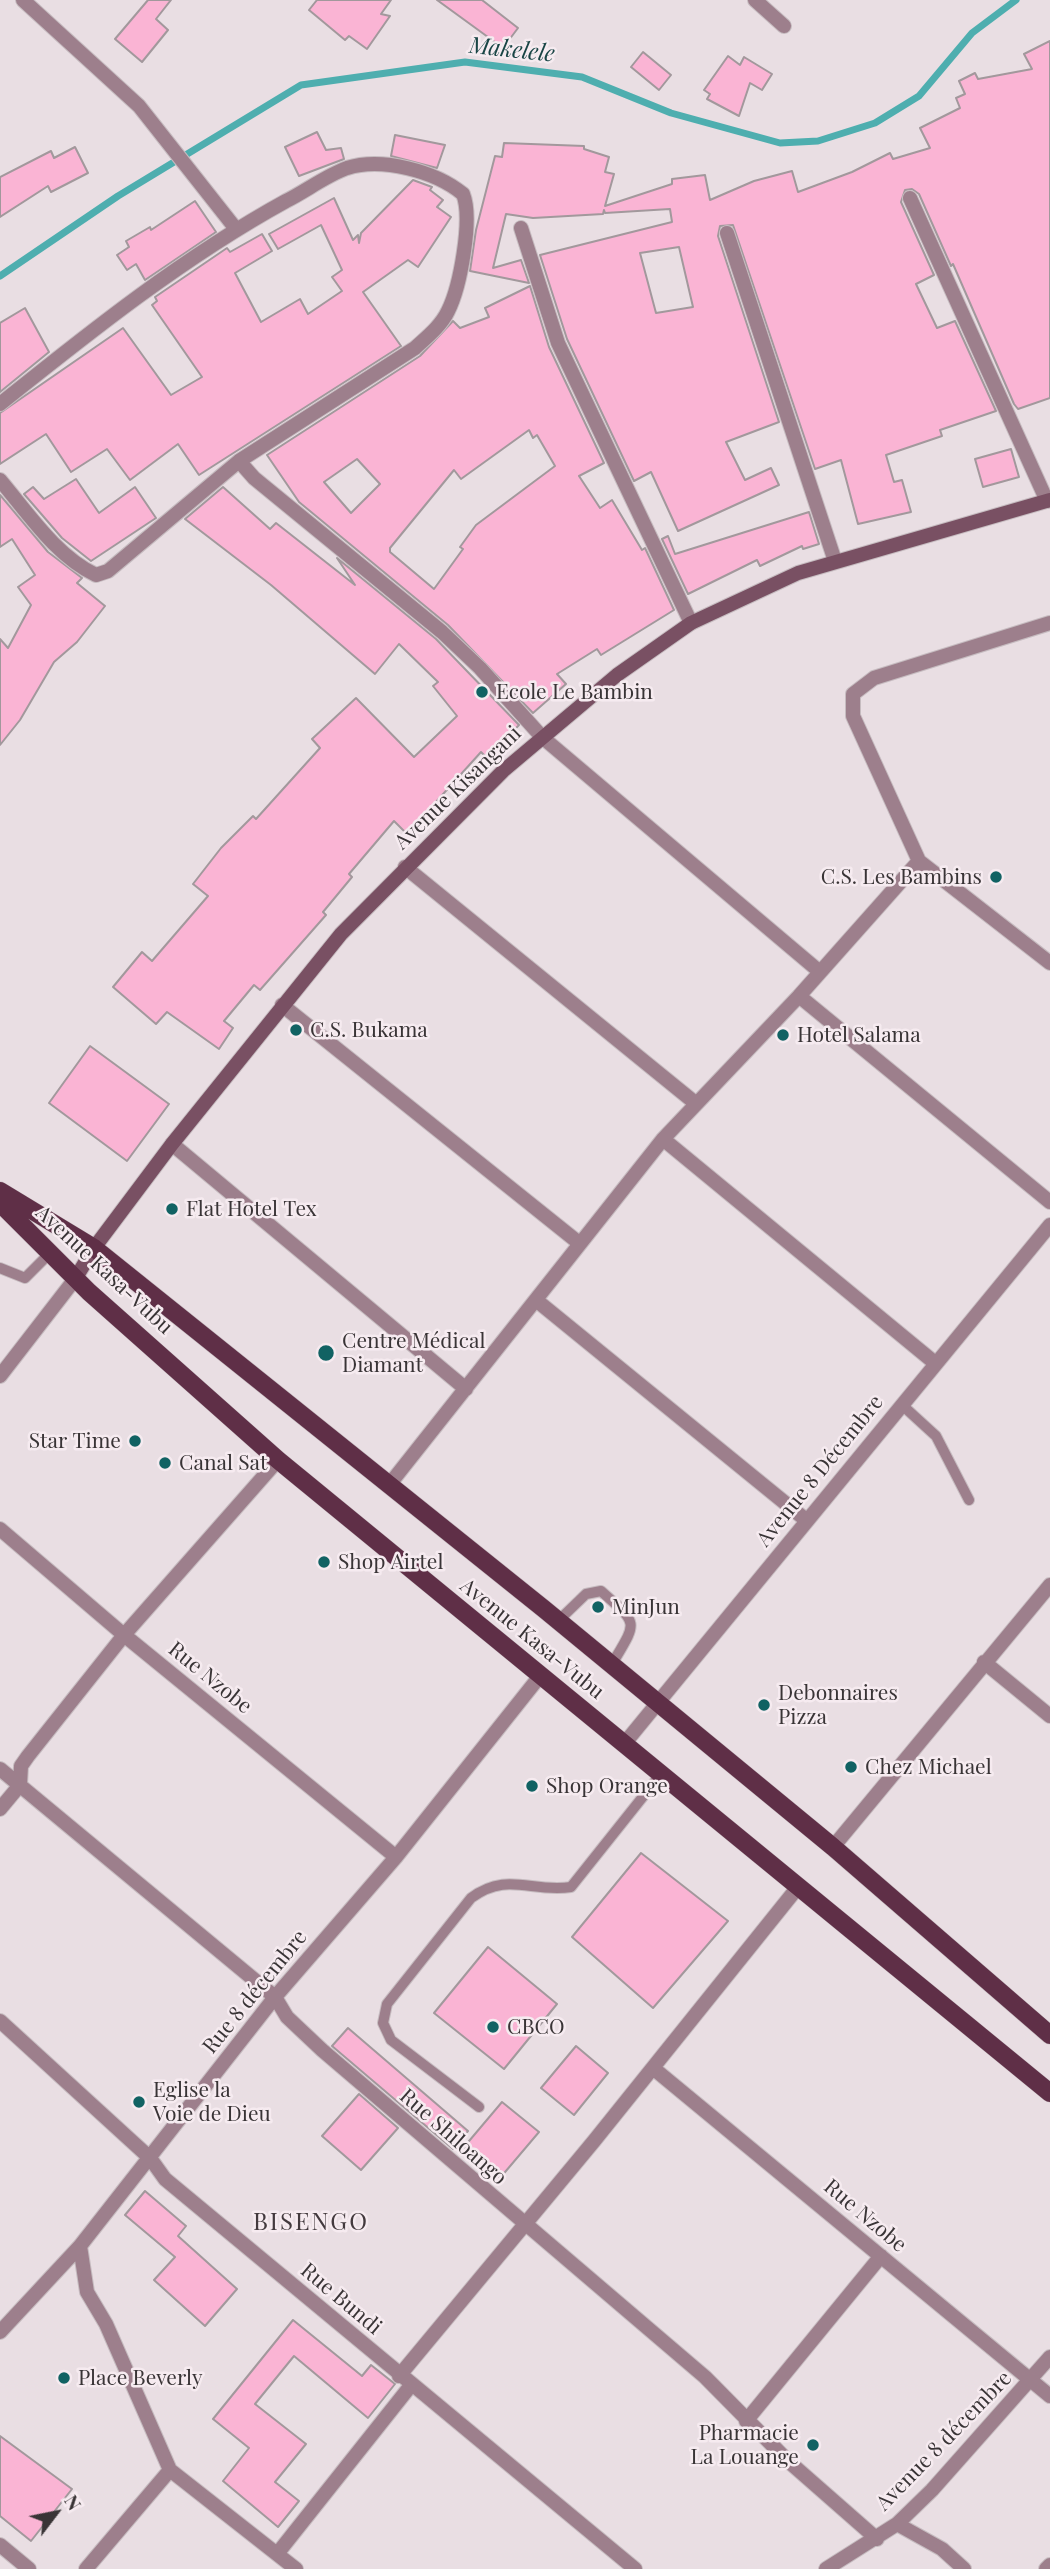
<!DOCTYPE html>
<html>
<head>
<meta charset="utf-8">
<style>
	body { margin:0 }
	#map { position:relative; width:1050px; height:2569px; overflow:hidden; background:#e9dee3; font-family:"Playfair Display",serif }
	canvas { display:block }
	.north { position:absolute; left:21px; top:2478px; width:70px; height:70px; -webkit-text-stroke:5px #f6ebf0; paint-order:stroke; rotate:58deg; font-size:19px; font-weight:700; line-height:28px; text-align:center; color:#393436 }
	.north::after { content:''; display:block; margin:auto; width:24px; height:32px; background:#393436; clip-path:polygon(50% 0,100% 100%,50% 72%,0 100%) }
</style>
</head>
<body>
<div id="map">
<canvas width="1050" height="2569"></canvas>
<div class="north">N</div>
</div>
<script>
const c = document.querySelector('canvas').getContext('2d');
c.lineJoin = 'round';
function strokePath(path, color, width, dash) {
  c.strokeStyle = color;
  c.lineWidth = width;
  c.lineCap = dash ? 'butt' : 'round';
  c.setLineDash(dash || []);
  c.stroke(path);
}
function paint(path, color) {
  c.fillStyle = color;
  c.fill(path, 'evenodd');
}
function label(font, color, halo, rows, align = 'center') {
  c.font = font + ' "Playfair Display",serif';
  c.lineWidth = 5;
  c.setLineDash([]);
  c.textBaseline = 'middle';
  c.strokeStyle = halo;
  c.fillStyle = color;
  for (const [text, x, y, turn = 0] of rows) {
    c.save();
    c.translate(x, y);
    c.rotate((+turn || 0) * Math.PI / 180);
    c.textAlign = isNaN(turn) ? turn : align;
    if (halo) c.strokeText(text, 0, 0);
    c.fillText(text, 0, 0);
    c.restore();
  }
}
const stream = new Path2D(`
	M 0,276 L 118,196 L 301,85 L 465,62 L 582,77 L 671,113 L 780,143 L 818,141 L 875,123 L 919,96 L 972,33 L 1016,0`);
const building = new Path2D(`
	M 148,0 L 171,0 L 156,19 L 168,30 L 142,62 L 115,39 Z
	M 317,0 L 391,0 L 381,14 L 390,16 L 367,49 L 349,36 L 345,40 L 309,10 Z
	M 437,0 L 482,0 L 518,28 L 503,48 Z
	M 1050,41 L 1050,398 L 1018,409 L 1014,404 L 953,264 L 951,266 L 919,194 L 912,189 L 905,190 L 901,202 L 934,275 L 916,284 L 937,328 L 955,321 L 996,411 L 940,430 L 942,436 L 886,455 L 894,482 L 902,480 L 911,512 L 858,524 L 841,460 L 815,469 L 733,225 L 720,226 L 718,236 L 779,422 L 726,442 L 745,480 L 771,468 L 779,485 L 678,531 L 651,472 L 634,481 L 567,339 L 540,255 L 672,222 L 670,209 L 605,213 L 604,210 L 603,214 L 533,218 L 506,214 L 493,268 L 521,260 L 529,283 L 470,271 L 476,230 L 495,156 L 502,157 L 504,143 L 584,146 L 584,149 L 609,157 L 605,172 L 614,174 L 605,206 L 672,184 L 672,179 L 705,175 L 710,200 L 754,181 L 792,171 L 798,192 L 852,172 L 890,153 L 893,159 L 930,148 L 920,128 L 960,108 L 956,98 L 965,94 L 959,81 L 975,73 L 978,79 L 1032,69 L 1024,54 ZM 679,247 L 693,307 L 656,313 L 640,253 Z
	M 643,52 L 671,75 L 659,90 L 631,67 Z
	M 728,56 L 740,65 L 744,57 L 772,74 L 762,90 L 750,83 L 739,116 L 707,99 L 710,94 L 704,90 Z
	M 317,132 L 326,150 L 341,148 L 344,159 L 299,176 L 285,147 Z
	M 395,135 L 445,145 L 437,168 L 391,156 Z
	M 75,147 L 88,173 L 51,192 L 48,186 L 0,217 L 0,177 L 51,151 L 54,158 Z
	M 413,180 L 432,187 L 430,190 L 443,200 L 437,207 L 451,217 L 418,267 L 408,260 L 363,292 L 401,346 L 199,475 L 178,444 L 130,480 L 107,449 L 71,472 L 46,434 L 0,464 L 0,413 L 123,328 L 171,395 L 202,377 L 152,305 L 157,301 L 155,297 L 227,248 L 230,252 L 262,234 L 272,251 L 235,273 L 261,322 L 300,299 L 308,314 L 342,291 L 332,277 L 342,270 L 321,225 L 278,249 L 269,234 L 334,198 L 353,240 L 358,235 L 359,243 L 361,233 Z
	M 195,201 L 216,232 L 145,280 L 136,264 L 127,270 L 117,255 L 129,247 L 126,241 L 150,227 L 151,230 Z
	M 530,286 L 549,347 L 604,463 L 579,476 L 600,508 L 612,500 L 642,550 L 645,548 L 674,610 L 601,655 L 597,649 L 557,674 L 566,684 L 533,713 L 448,625 L 299,502 L 267,455 L 420,356 L 453,321 L 460,328 L 489,317 L 485,308 ZM 529,430 L 533,438 L 537,435 L 555,466 L 476,525 L 460,547 L 463,549 L 434,589 L 390,552 L 390,548 L 454,470 L 461,479 ZM 357,459 L 380,484 L 351,513 L 324,482 Z
	M 25,308 L 49,352 L 0,392 L 0,323 Z
	M 1011,449 L 1019,477 L 983,487 L 975,459 Z
	M 76,479 L 99,513 L 135,487 L 156,518 L 91,561 L 62,538 L 24,494 L 33,487 L 44,499 Z
	M 223,487 L 270,529 L 276,523 L 355,585 L 337,558 L 436,639 L 519,725 L 487,758 L 481,752 L 407,834 L 394,821 L 349,874 L 352,877 L 323,912 L 326,915 L 260,990 L 254,985 L 224,1021 L 233,1028 L 219,1049 L 167,1012 L 156,1024 L 113,987 L 142,952 L 152,961 L 208,896 L 193,884 L 221,848 L 253,816 L 256,819 L 320,748 L 312,739 L 356,698 L 414,757 L 457,716 L 433,686 L 438,682 L 399,644 L 375,674 L 271,585 L 185,519 Z
	M 0,495 L 48,552 L 82,578 L 77,583 L 105,606 L 77,642 L 54,662 L 20,720 L 0,745 L 0,639 L 8,648 L 31,605 L 18,587 L 35,575 L 12,539 L 0,547 Z
	M 809,512 L 819,544 L 803,549 L 802,546 L 760,566 L 757,560 L 688,594 L 662,539 L 668,536 L 675,554 Z
	M 90,1046 L 169,1104 L 127,1161 L 49,1103 Z
	M 641,1853 L 728,1921 L 653,2008 L 572,1937 Z
	M 488,1947 L 557,2004 L 504,2069 L 434,2013 Z
	M 348,2028 L 468,2131 L 453,2149 L 332,2046 Z
	M 576,2046 L 608,2073 L 574,2115 L 541,2088 Z
	M 359,2094 L 398,2128 L 361,2170 L 322,2136 Z
	M 502,2102 L 539,2132 L 500,2178 L 464,2147 Z
	M 145,2191 L 186,2226 L 178,2236 L 237,2289 L 205,2326 L 154,2280 L 175,2257 L 125,2215 Z
	M 293,2320 L 362,2376 L 371,2365 L 395,2384 L 368,2418 L 294,2356 L 255,2404 L 306,2444 L 275,2482 L 299,2501 L 278,2527 L 223,2481 L 249,2448 L 213,2419 Z
	M 0,2436 L 72,2489 L 31,2541 L 0,2516 Z`);
const lane = new Path2D(`
	M 0,1268 L 25,1278 L 50,1253
	M 901,1404 L 936,1436 L 969,1500
	M 558,1621 L 586,1594 L 601,1591 C 639,1625 638,1620 612,1664
	M 479,2107 L 391,2040 L 383,2023 L 387,2004 L 471,1898 C 507,1871 531,1893 571,1887 L 661,1774`);
const street = new Path2D(`
	M 23,0 L 139,106 L 236,229
	M 755,0 L 784,26
	M 910,198 L 1047,501
	M 521,228 L 558,343 L 691,623
	M 727,233 L 835,561
	M 0,404 C 91,331 184,257 286,201 C 306,191 327,175 347,168 C 382,157 435,171 463,194 C 473,219 460,287 448,311 C 441,326 427,337 415,348 L 239,461 L 108,571 L 96,575 C 56,556 28,513 0,480
	M 239,461 L 254,478 L 442,632 L 480,668 L 542,737 L 820,972
	M 1050,623 L 874,678 L 853,694 L 853,716 L 919,861 L 1050,963
	M 405,867 L 694,1102
	M 799,996 L 1050,1202
	M 282,1005 L 579,1243
	M 663,1139 L 935,1363
	M 172,1144 L 466,1389
	M 536,1300 L 806,1520
	M 0,1376 L 75,1279
	M 389,1485 L 663,1139 L 799,996 L 919,861
	M 0,1529 L 124,1635 L 396,1857
	M 984,1662 L 1050,1716
	M 624,1744 L 1050,1225
	M 0,1769 L 275,1997 L 287,2017 L 322,2050 L 705,2377 L 787,2460 L 877,2539
	M 0,1809 L 20,1785 L 21,1766 L 28,1756 L 124,1635 L 278,1460
	M 833,1847 L 1050,1585
	M 0,2021 L 150,2158 L 165,2179 L 635,2569
	M 653,2068 L 1050,2396
	M 0,2332 L 80,2246
	M 399,2376 L 594,2141 L 798,1887
	M 746,2421 L 881,2256
	M 897,2524 L 942,2549 L 964,2569
	M 0,2545 L 29,2569
	M 277,2554 L 412,2384
	M 86,2569 L 170,2470
	M 296,2569 L 170,2470 L 106,2324 L 87,2292 L 80,2246 L 275,1997 L 396,1857 L 540,1676
	M 826,2569 L 897,2524 L 932,2490 L 1050,2357
	M 1046,2569 L 1050,2565`);
const secondary = new Path2D(`
	M 75,1279 L 94,1248 L 172,1144 L 341,934 L 503,771 L 617,675 L 691,623 L 798,573 L 1050,500`);
const primary = new Path2D(`
	M 0,1191 L 94,1248 L 544,1609 L 833,1847 L 1050,2035
	M 0,1203 L 89,1292 L 278,1460 L 1050,2093`);
const markers = [
	[482,692,7,"#116263"],
	[996,877,7,"#116263"],
	[296,1030,7,"#116263"],
	[783,1035,7,"#116263"],
	[172,1209,7,"#116263"],
	[326,1353,9,"#116263"],
	[135,1441,7,"#116263"],
	[165,1463,7,"#116263"],
	[324,1562,7,"#116263"],
	[598,1607,7,"#116263"],
	[764,1705,7,"#116263"],
	[851,1767,7,"#116263"],
	[532,1786,7,"#116263"],
	[493,2027,7,"#116263"],
	[139,2102,7,"#116263"],
	[64,2378,7,"#116263"],
	[813,2445,7,"#116263"]
];
const poiNames = [
	["Ecole Le Bambin",496,692],
	["C.S. Les Bambins",982,877,"right"],
	["C.S. Bukama",310,1030],
	["Hotel Salama",797,1035],
	["Flat Hotel Tex",186,1209],
	["Centre Médical",342,1341],
	["Diamant",342,1365],
	["Star Time",121,1441,"right"],
	["Canal Sat",179,1463],
	["Shop Airtel",338,1562],
	["MinJun",612,1607],
	["Debonnaires",778,1693],
	["Pizza",778,1717],
	["Chez Michael",865,1767],
	["Shop Orange",546,1786],
	["CBCO",507,2027],
	["Eglise la",153,2090],
	["Voie de Dieu",153,2114],
	["Place Beverly",78,2378],
	["Pharmacie",799,2433,"right"],
	["La Louange",799,2457,"right"]
];
const streetNames = [
	["Avenue Kisangani",458,788,-44],
	["Avenue Kasa-Vubu",104,1270,43],
	["Avenue 8 Décembre",820,1471,-51],
	["Avenue Kasa-Vubu",532,1639,39],
	["Rue Nzobe",210,1678,39],
	["Rue 8 décembre",255,1992,-51],
	["Rue Shiloango",453,2137,41],
	["Rue Nzobe",865,2216,40],
	["Rue Bundi",341,2299,40],
	["Avenue 8 décembre",944,2441,-46]
];
const waterNames = [
	["Makelele",512,50,6]
];
const quarterNames = [
	["BISENGO",311,2223]
];
strokePath(stream, '#4eaeaf', 7);
paint(building, '#fab4d4');
strokePath(building, '#a2989c', 2);
strokePath(lane, '#c6bcc0', 12);
strokePath(street, '#c6bcc0', 16);
strokePath(secondary, '#c6bcc0', 16);
strokePath(primary, '#c6bcc0', 19);
strokePath(lane, '#9d7f8c', 10);
strokePath(street, '#9d7f8c', 14);
strokePath(secondary, '#795063', 14);
strokePath(primary, '#5f2f47', 18);
for (const [x, y, r, color] of markers) {
  const dot = new Path2D();
  dot.arc(x, y, r, 0, 2 * Math.PI);
  c.fillStyle = color;
  c.fill(dot);
  strokePath(dot, '#f6ebf0', 2.5);
}
label('21px', '#393436', '#f6ebf0', poiNames, 'left');
label('21px', '#393436', '#f6ebf0', streetNames);
label('italic 23px', '#194545', '#f6ebf0', waterNames);
c.letterSpacing = '2px';
label('24px', '#433a3e', '#f6ebf0', quarterNames);
c.letterSpacing = '0px';
</script>
</body>
</html>
